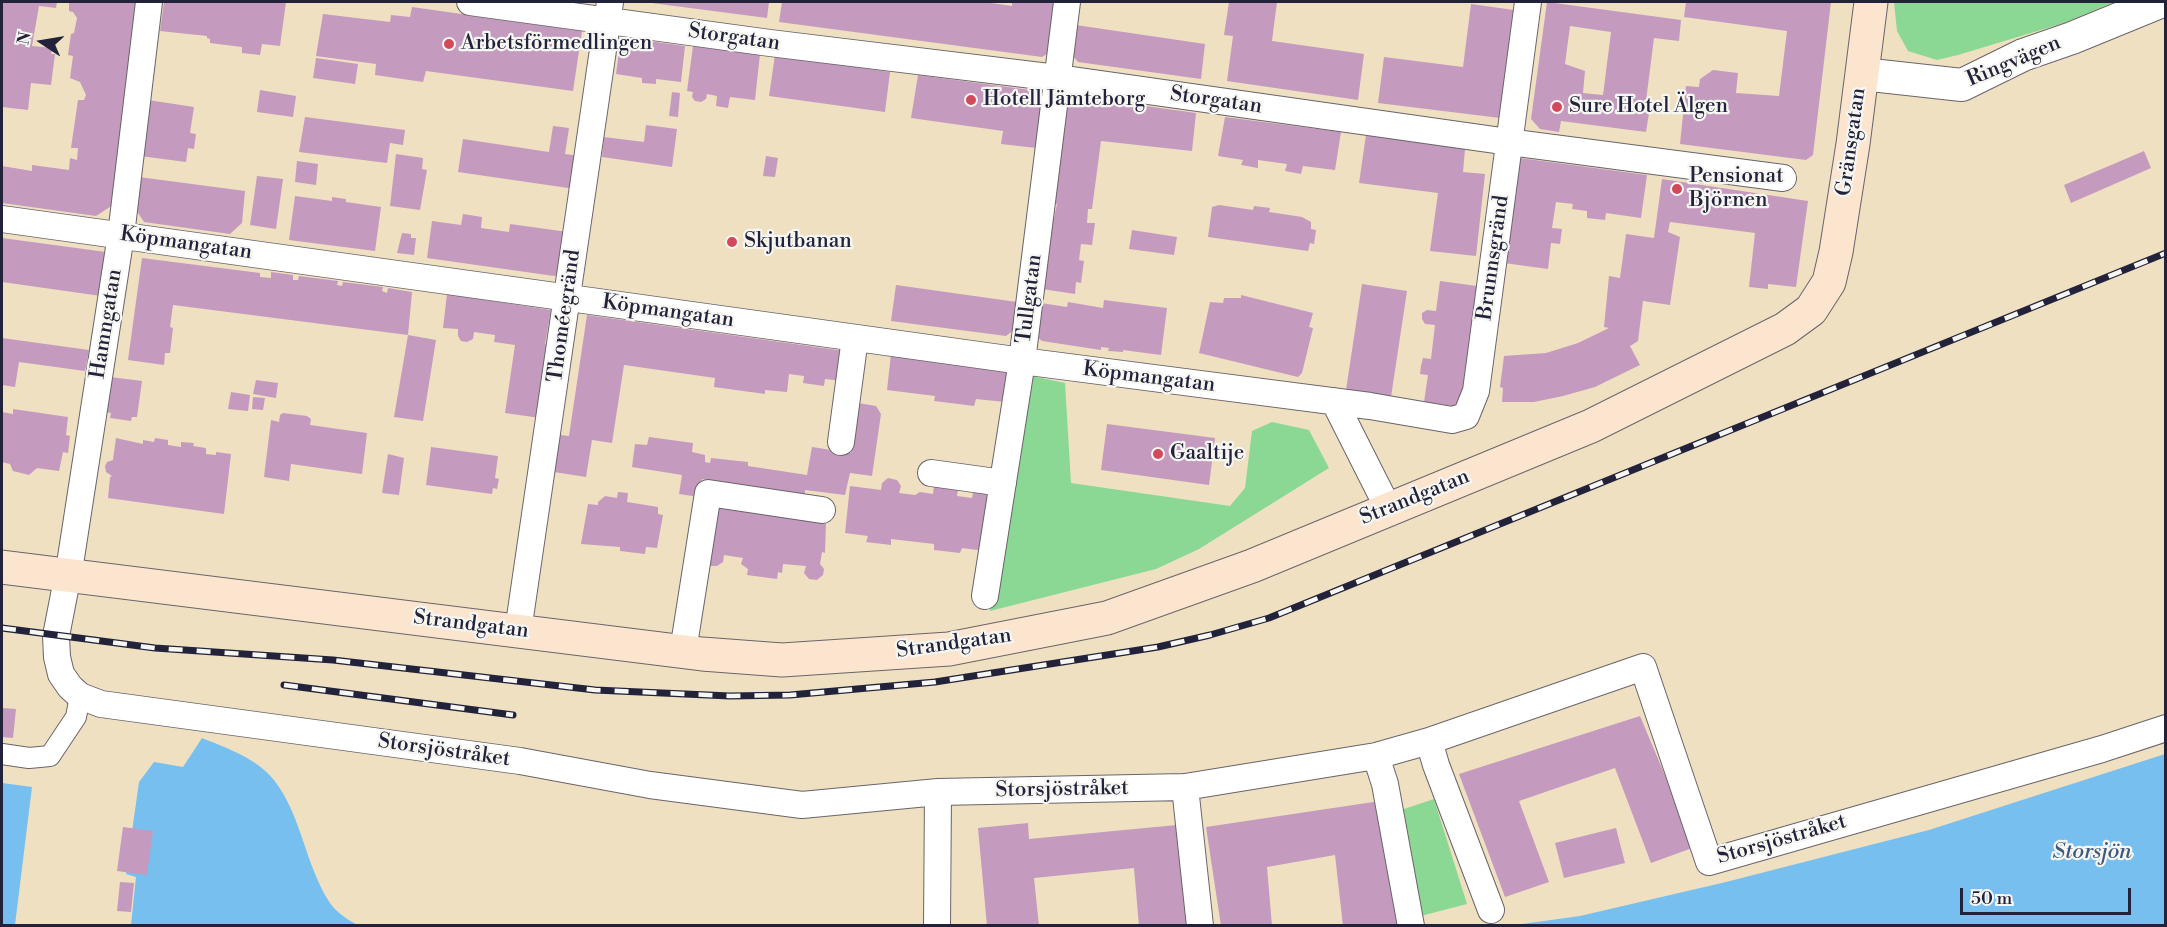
<!DOCTYPE html>
<html>
<head>
<meta charset="utf-8">
<style>
	body { margin:0 }
	#map { position:relative; width:2167px; height:927px; overflow:hidden; background:#efe0c2; font-family:"Libre Bodoni",serif }
	canvas { display:block }
	.frame { position:absolute; inset:0; border:3px solid #22223b; pointer-events:none }
	.north { position:absolute; left:12px; top:12px; width:60px; height:60px; -webkit-text-stroke:4px #f6f6f2; paint-order:stroke; rotate:282deg; font-size:16px; font-weight:700; line-height:24px; text-align:center; color:#22223b }
	.north::after { content:''; display:block; margin:auto; width:21px; height:27px; background:#22223b; clip-path:polygon(50% 0,100% 100%,50% 72%,0 100%) }
	.scale { position:absolute; left:1960px; top:888px; width:171px; height:27px; box-sizing:border-box; border:3px solid #22223b; border-top:0; padding-left:8px; font-size:18px; line-height:21px; white-space:nowrap; color:#22223b; -webkit-text-stroke:4px #f6f6f2; paint-order:stroke }
</style>
</head>
<body>
<div id="map">
<canvas width="2167" height="927"></canvas>
<div class="frame"></div>
<div class="north">N</div>
<div class="scale">50 m</div>
</div>
<script>
const c = document.querySelector('canvas').getContext('2d');
c.lineJoin = 'round';
function paint(path, color) {
  c.fillStyle = color;
  c.fill(path, 'evenodd');
}
function strokePath(path, color, width, dash) {
  c.strokeStyle = color;
  c.lineWidth = width;
  c.lineCap = dash ? 'butt' : 'round';
  c.setLineDash(dash || []);
  c.stroke(path);
}
function label(font, color, halo, rows, align = 'center') {
  c.font = font + ' "Libre Bodoni",serif';
  c.lineWidth = 4.5;
  c.setLineDash([]);
  c.textBaseline = 'middle';
  c.strokeStyle = halo;
  c.fillStyle = color;
  for (const [text, x, y, turn = 0] of rows) {
    c.save();
    c.translate(x, y);
    c.rotate((+turn || 0) * Math.PI / 180);
    c.textAlign = isNaN(turn) ? turn : align;
    if (halo) c.strokeText(text, 0, 0);
    c.fillText(text, 0, 0);
    c.restore();
  }
}
const green = new Path2D(`
	M 1894,2 L 2115,2 L 2064,23 L 1958,55 L 1937,60 L 1908,51 L 1897,31 Z
	M 1027,375 L 1065,383 L 1071,483 L 1230,506 L 1245,488 L 1252,431 L 1272,422 L 1309,430 L 1329,468 L 1199,549 L 1156,569 L 990,611 Z
	M 1434,799 L 1467,904 L 1417,917 L 1398,811 Z`);
const water = new Path2D(`
	M 202,738 C 227,748 256,758 274,780 C 302,816 305,865 330,903 C 335,911 349,921 358,925 L 131,925 L 136,877 L 126,874 L 139,782 L 154,762 L 183,767 Z
	M 2165,754 L 2165,925 L 1515,925 L 1580,916 L 1726,882 L 1929,830 Z
	M 2,783 L 32,787 L 15,925 L 2,925 Z`);
const building = new Path2D(`
	M 2,2 L 57,2 L 56,8 L 39,6 L 32,46 L 53,48 L 51,54 L 55,54 L 51,85 L 31,83 L 28,110 L 2,107 Z
	M 69,2 L 145,2 L 113,205 L 96,216 L 2,203 L 2,166 L 32,171 L 32,165 L 69,170 L 70,158 L 77,160 L 78,148 L 71,148 L 78,100 L 84,100 L 86,95 L 80,82 L 70,78 L 73,56 L 68,55 L 71,34 L 74,33 L 77,18 L 73,12 L 69,11 Z
	M 164,2 L 286,2 L 280,46 L 262,44 L 260,55 L 242,53 L 242,47 L 210,43 L 210,39 L 207,38 L 207,36 L 160,31 Z
	M 644,2 L 769,2 L 767,18 Z
	M 782,2 L 984,2 L 1012,6 L 1012,2 L 1055,2 L 1050,52 L 1042,57 L 779,22 Z
	M 1229,2 L 1277,2 L 1272,41 L 1364,54 L 1358,100 L 1227,81 L 1233,36 L 1224,35 Z
	M 1547,2 L 1681,20 L 1679,41 L 1654,38 L 1646,101 L 1651,101 L 1646,132 L 1561,121 L 1559,132 L 1540,129 L 1531,119 ZM 1570,26 L 1611,32 L 1603,95 L 1583,93 L 1585,71 L 1565,64 Z
	M 1686,2 L 1831,2 L 1813,155 L 1806,160 L 1680,144 L 1686,86 L 1699,87 L 1700,79 L 1713,70 L 1738,73 L 1736,93 L 1779,96 L 1787,31 L 1684,17 Z
	M 1471,4 L 1514,10 L 1500,118 L 1378,103 L 1384,57 L 1463,67 Z
	M 412,7 L 582,31 L 573,91 L 426,71 L 423,82 L 375,75 L 376,64 L 316,56 L 323,14 L 390,22 L 391,15 L 410,17 Z
	M 1076,25 L 1205,44 L 1201,79 L 1078,62 L 1072,55 Z
	M 627,38 L 685,46 L 681,82 L 656,79 L 656,84 L 642,83 L 642,78 L 616,74 L 620,44 Z
	M 693,46 L 760,54 L 755,100 L 730,97 L 728,108 L 716,106 L 717,96 L 707,94 L 706,99 L 701,102 L 695,101 L 692,97 L 693,92 L 687,91 Z
	M 775,55 L 890,72 L 885,112 L 769,96 Z
	M 316,58 L 358,64 L 355,84 L 313,78 Z
	M 918,75 L 1038,91 L 1044,99 L 1036,148 L 1001,144 L 1003,131 L 911,118 Z
	M 260,90 L 296,96 L 293,117 L 257,112 Z
	M 672,92 L 680,93 L 678,117 L 669,116 Z
	M 1074,96 L 1196,113 L 1192,151 L 1101,141 L 1092,209 L 1088,209 L 1087,223 L 1095,223 L 1092,245 L 1081,244 L 1079,260 L 1084,261 L 1081,283 L 1076,282 L 1075,294 L 1042,289 L 1052,218 L 1054,218 L 1057,204 L 1053,204 L 1066,101 Z
	M 148,100 L 194,107 L 190,133 L 196,134 L 194,149 L 188,148 L 186,162 L 140,156 Z
	M 305,117 L 405,130 L 403,145 L 390,143 L 387,163 L 299,152 Z
	M 1225,117 L 1341,132 L 1335,170 L 1303,166 L 1301,174 L 1285,171 L 1287,164 L 1258,160 L 1258,168 L 1241,165 L 1243,160 L 1218,156 Z
	M 646,125 L 677,129 L 672,167 L 602,157 L 604,137 L 644,142 Z
	M 553,126 L 569,128 L 565,154 L 580,156 L 575,189 L 458,172 L 463,139 L 549,152 Z
	M 1366,135 L 1465,149 L 1463,172 L 1485,174 L 1476,256 L 1430,251 L 1438,193 L 1359,183 Z
	M 2144,151 L 2151,168 L 2071,203 L 2064,185 Z
	M 396,154 L 423,158 L 422,169 L 427,170 L 420,210 L 390,206 Z
	M 766,156 L 778,158 L 775,177 L 763,176 Z
	M 1520,158 L 1647,175 L 1641,218 L 1606,213 L 1605,220 L 1587,218 L 1587,211 L 1572,209 L 1573,204 L 1556,202 L 1552,228 L 1562,229 L 1560,244 L 1551,243 L 1548,269 L 1504,263 Z
	M 297,161 L 318,164 L 316,185 L 295,182 Z
	M 257,176 L 283,179 L 276,229 L 250,225 Z
	M 139,177 L 245,191 L 242,223 L 230,234 L 144,222 L 135,208 Z
	M 1662,179 L 1808,201 L 1796,287 L 1768,284 L 1768,289 L 1749,287 L 1755,233 L 1670,222 L 1668,232 L 1680,237 L 1670,305 L 1643,301 L 1638,341 L 1630,346 L 1640,365 L 1595,387 L 1563,396 L 1534,402 L 1502,402 L 1503,388 L 1500,387 L 1504,356 L 1546,353 L 1578,343 L 1609,328 L 1604,327 L 1609,276 L 1620,278 L 1626,234 L 1654,238 Z
	M 295,196 L 332,201 L 332,197 L 346,199 L 346,202 L 381,207 L 375,251 L 289,240 Z
	M 1219,205 L 1253,210 L 1254,206 L 1270,208 L 1269,212 L 1302,217 L 1311,222 L 1311,229 L 1316,230 L 1314,244 L 1310,243 L 1308,251 L 1208,237 L 1212,207 Z
	M 463,214 L 482,217 L 481,228 L 509,232 L 510,224 L 568,232 L 561,274 L 554,276 L 427,258 L 432,221 L 461,225 Z
	M 1132,230 L 1177,237 L 1174,255 L 1129,249 Z
	M 402,233 L 411,234 L 411,238 L 416,238 L 414,255 L 397,253 Z
	M 2,238 L 106,252 L 101,296 L 2,282 Z
	M 142,258 L 260,273 L 260,277 L 271,278 L 271,272 L 293,275 L 293,280 L 298,280 L 299,276 L 338,281 L 337,285 L 342,286 L 343,282 L 383,287 L 382,291 L 387,293 L 388,288 L 412,292 L 408,335 L 173,305 L 170,327 L 173,328 L 170,353 L 165,353 L 164,365 L 128,360 Z
	M 1440,281 L 1484,287 L 1467,408 L 1424,402 L 1428,375 L 1420,374 L 1421,366 L 1423,358 L 1431,359 L 1435,325 L 1425,324 L 1422,319 L 1422,313 L 1427,310 L 1436,311 Z
	M 1362,284 L 1407,291 L 1391,397 L 1346,390 Z
	M 896,285 L 1017,302 L 1014,330 L 1006,336 L 891,321 Z
	M 447,294 L 551,310 L 545,344 L 552,345 L 540,418 L 505,413 L 515,345 L 494,342 L 495,335 L 474,332 L 473,339 L 467,342 L 461,341 L 458,336 L 458,329 L 443,328 Z
	M 1241,295 L 1313,313 L 1309,327 L 1313,328 L 1302,373 L 1298,377 L 1199,353 L 1210,302 L 1223,303 L 1224,298 L 1241,298 Z
	M 1104,300 L 1167,308 L 1161,355 L 1123,350 L 1123,352 L 1108,351 L 1109,348 L 1101,347 L 1101,350 L 1042,341 L 1036,336 L 1041,303 L 1067,307 L 1068,302 L 1103,308 Z
	M 587,315 L 845,351 L 842,381 L 825,379 L 824,386 L 803,383 L 804,376 L 789,374 L 787,392 L 765,390 L 765,394 L 714,387 L 715,378 L 624,365 L 612,443 L 592,440 L 586,477 L 554,472 L 560,435 L 569,436 Z
	M 408,335 L 436,340 L 423,421 L 394,417 Z
	M 2,338 L 89,350 L 85,371 L 19,362 L 15,387 L 2,385 Z
	M 891,354 L 1009,371 L 1005,402 L 976,399 L 974,406 L 934,401 L 935,396 L 887,390 Z
	M 110,377 L 142,381 L 137,417 L 132,417 L 131,421 L 110,418 L 111,413 L 106,412 Z
	M 256,380 L 278,383 L 276,398 L 253,394 Z
	M 231,392 L 250,395 L 248,411 L 228,409 Z
	M 253,397 L 265,398 L 263,410 L 252,409 Z
	M 858,403 L 876,406 L 881,414 L 872,476 L 850,473 L 845,495 L 805,490 L 805,495 L 707,483 L 708,480 L 702,479 L 699,497 L 679,494 L 682,475 L 632,467 L 635,444 L 647,445 L 649,437 L 693,443 L 692,452 L 705,455 L 705,462 L 710,463 L 711,458 L 748,462 L 748,466 L 807,475 L 812,447 L 851,453 Z
	M 13,409 L 68,417 L 66,435 L 70,436 L 68,453 L 63,452 L 59,471 L 37,468 L 29,475 L 13,471 L 10,464 L 2,462 L 2,412 L 13,414 Z
	M 283,413 L 307,416 L 311,419 L 310,425 L 367,433 L 362,474 L 291,464 L 289,481 L 264,477 L 271,420 L 279,422 L 280,415 Z
	M 1107,424 L 1215,438 L 1209,485 L 1101,470 Z
	M 116,438 L 143,444 L 143,440 L 154,442 L 155,438 L 168,440 L 168,445 L 181,447 L 181,442 L 194,443 L 193,446 L 206,448 L 206,454 L 216,455 L 216,452 L 231,454 L 224,514 L 108,498 L 110,477 L 112,476 L 106,472 L 105,466 L 107,462 L 113,460 Z
	M 431,447 L 498,456 L 495,478 L 499,479 L 497,489 L 493,488 L 492,494 L 426,485 Z
	M 388,454 L 404,458 L 399,495 L 382,493 Z
	M 888,478 L 897,480 L 901,486 L 899,493 L 915,495 L 920,492 L 933,494 L 934,485 L 958,488 L 957,496 L 972,498 L 974,488 L 993,491 L 985,551 L 962,548 L 960,553 L 934,550 L 934,544 L 891,539 L 891,545 L 866,542 L 868,536 L 845,533 L 850,486 L 881,490 L 882,483 Z
	M 618,492 L 628,493 L 627,502 L 658,507 L 658,514 L 663,515 L 657,548 L 646,547 L 645,554 L 620,551 L 620,547 L 581,544 L 588,504 L 598,505 L 598,502 L 605,496 L 617,498 Z
	M 715,508 L 826,523 L 825,553 L 822,552 L 820,564 L 824,569 L 823,575 L 817,580 L 809,579 L 804,573 L 806,566 L 783,564 L 782,573 L 778,572 L 777,579 L 747,575 L 748,569 L 741,564 L 743,558 L 724,555 L 723,562 L 717,566 L 711,566 L 705,559 Z
	M 2,708 L 16,709 L 13,738 L 2,737 Z
	M 1640,716 L 1695,847 L 1651,863 L 1615,768 L 1519,801 L 1549,882 L 1505,897 L 1459,774 Z
	M 1380,801 L 1399,926 L 1343,926 L 1335,855 L 1267,867 L 1272,926 L 1221,926 L 1206,827 Z
	M 1028,823 L 1029,839 L 1177,825 L 1187,926 L 1139,926 L 1134,868 L 1034,878 L 1039,926 L 987,926 L 978,828 Z
	M 123,827 L 153,831 L 147,875 L 117,871 Z
	M 1616,828 L 1625,863 L 1564,878 L 1555,843 Z
	M 120,882 L 134,883 L 131,912 L 117,911 Z`);
const pedestrian = new Path2D(`
	M 2,754 L 29,758 L 50,756 L 76,717 L 80,696`);
const minor = new Path2D(`
	M 149,2 L 121,235 L 70,564 L 56,636 L 57,657 L 61,674 L 70,687 L 80,696 L 101,704 L 520,761 L 650,785 L 802,805 L 938,792 L 1185,787 L 1376,756 L 1429,741 L 1643,667 L 1709,862 L 2102,749 L 2166,728
	M 470,2 L 770,43 L 1057,78 L 1509,142 L 1783,178
	M 2,219 L 1022,361 L 1370,406 L 1452,420 L 1466,416 L 1476,391 L 1528,2
	M 1334,401 L 1388,508
	M 841,442 L 855,338
	M 931,473 L 1003,483
	M 985,596 L 1022,361 L 1067,2
	M 518,631 L 610,2
	M 683,651 L 708,493 L 822,510
	M 1429,741 L 1436,765 L 1491,910
	M 1376,756 L 1385,784 L 1411,926
	M 1185,787 L 1200,926
	M 937,926 L 938,792`);
const tertiary = new Path2D(`
	M 1862,74 L 1962,85 L 2023,55 L 2072,38 L 2160,2`);
const secondary = new Path2D(`
	M 2,567 L 702,654 L 782,660 L 949,649 L 1107,618 L 1252,566 L 1591,426 L 1785,329 L 1811,310 L 1829,282 L 1836,252 L 1853,144 L 1871,2`);
const rail = new Path2D(`
	M 2,628 L 155,648 L 333,660 L 595,690 L 730,696 L 790,695 L 935,682 L 1158,647 L 1210,635 L 1269,618 L 2166,253
	M 284,685 L 513,715`);
const markers = [
	[449,44,6,"#d1495b"],
	[971,100,6,"#d1495b"],
	[1557,107,6,"#d1495b"],
	[1677,189,6,"#d1495b"],
	[732,242,6,"#d1495b"],
	[1158,454,6,"#d1495b"]
];
const streetNames = [
	["Storgatan",734,38,8],
	["Ringvägen",2014,62,-23],
	["Storgatan",1216,101,8],
	["Gränsgatan",1852,142,-82],
	["Köpmangatan",186,244,8],
	["Brunnsgränd",1494,258,-82],
	["Tullgatan",1030,299,-83],
	["Köpmangatan",668,312,8],
	["Thoméegränd",565,316,-82],
	["Hamngatan",107,324,-81],
	["Köpmangatan",1149,378,7],
	["Strandgatan",1415,498,-22],
	["Strandgatan",471,625,7],
	["Strandgatan",954,644,-8],
	["Storsjöstråket",444,751,8],
	["Storsjöstråket",1062,790,-1],
	["Storsjöstråket",1782,840,-16]
];
const poiNames = [
	["Arbetsförmedlingen",461,44],
	["Hotell Jämteborg",983,100],
	["Sure Hotel Älgen",1569,107],
	["Pensionat",1689,177],
	["Björnen",1689,201],
	["Skjutbanan",744,242],
	["Gaaltije",1170,454]
];
const waterNames = [
	["Storsjön",2092,853]
];
paint(green, '#8bd895');
paint(water, '#76bfef');
paint(building, '#c59abf');
strokePath(pedestrian, '#6a646a', 22);
strokePath(minor, '#6a646a', 28);
strokePath(tertiary, '#6a646a', 34);
strokePath(secondary, '#6a646a', 35);
strokePath(pedestrian, '#fff', 20);
strokePath(minor, '#fff', 26);
strokePath(tertiary, '#fff', 32);
strokePath(secondary, '#fbe5cf', 33);
strokePath(rail, '#22223b', 7);
strokePath(rail, '#f6f6f2', 4.5, [14]);
for (const [x, y, r, color] of markers) {
  const dot = new Path2D();
  dot.arc(x, y, r, 0, 2 * Math.PI);
  c.fillStyle = color;
  c.fill(dot);
  strokePath(dot, '#f6f6f2', 2);
}
label('21px', '#22223b', '#f6f6f2', streetNames);
label('21px', '#22223b', '#f6f6f2', poiNames, 'left');
label('italic 22px', '#3f597a', '#f6f6f2', waterNames);
</script>
</body>
</html>
